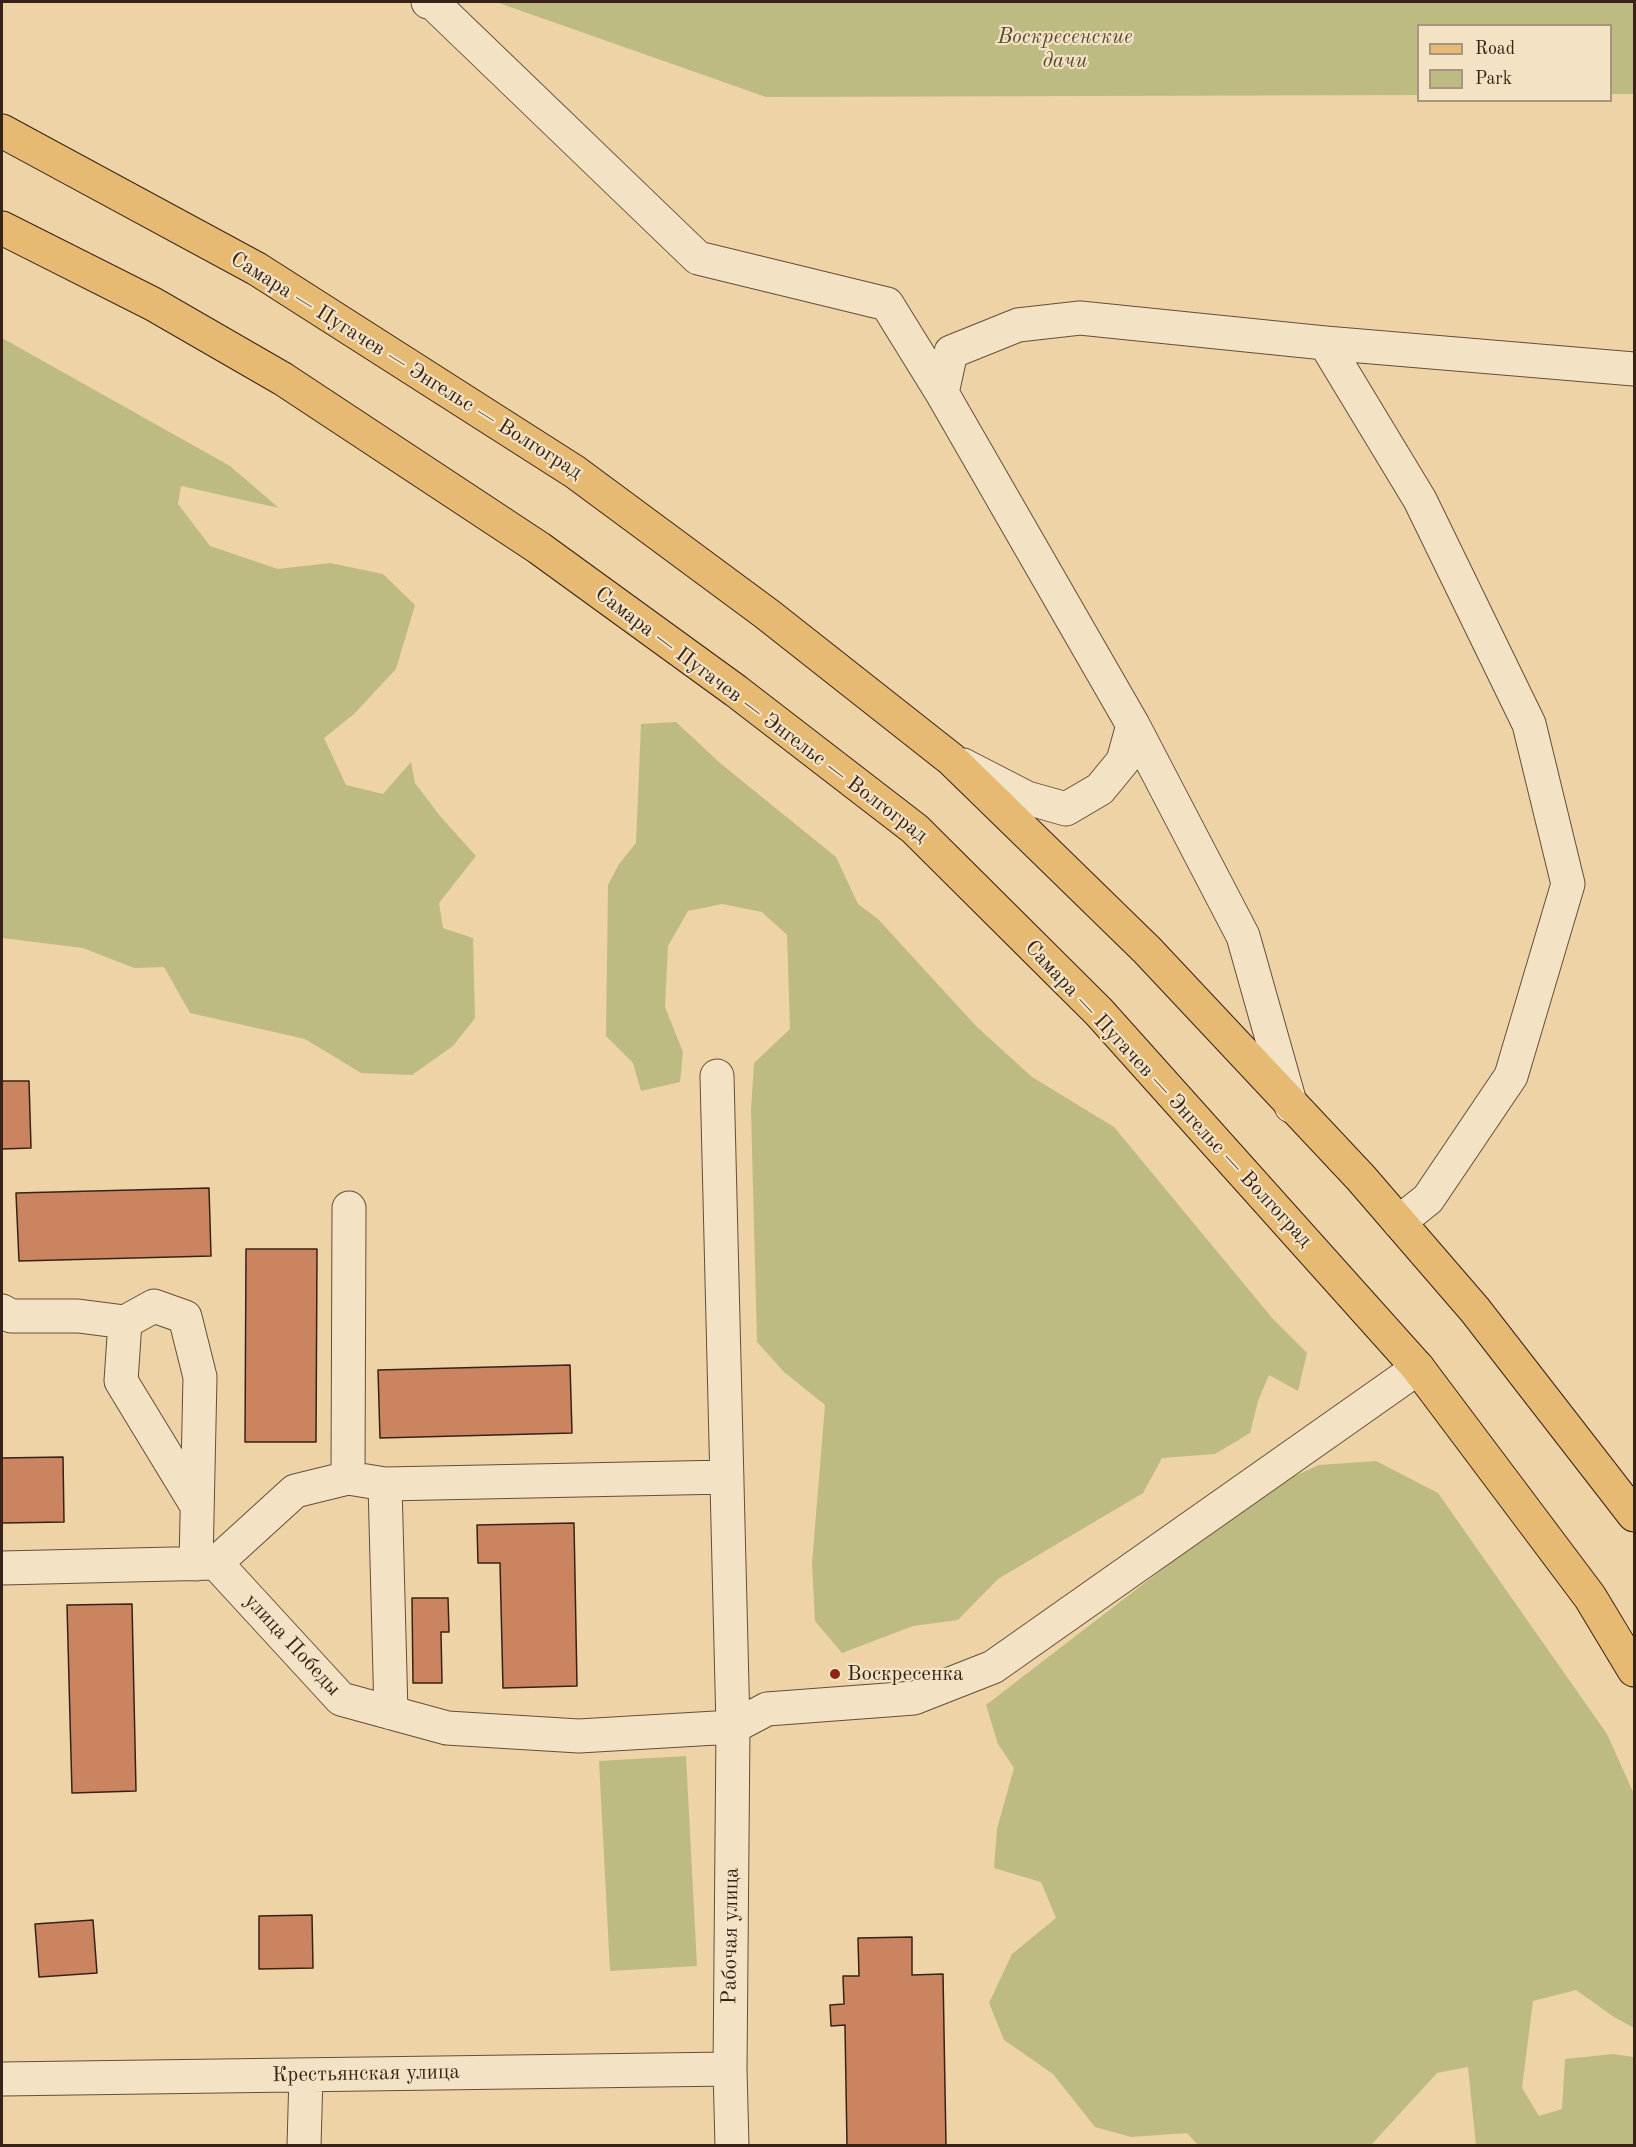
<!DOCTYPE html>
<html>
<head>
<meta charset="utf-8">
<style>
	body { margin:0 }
	#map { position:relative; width:1636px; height:2147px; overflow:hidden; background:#edd3a5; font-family:"Old Standard TT",serif }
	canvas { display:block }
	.frame { position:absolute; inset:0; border:3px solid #382217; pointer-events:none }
	.legend { position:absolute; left:1417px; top:24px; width:195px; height:78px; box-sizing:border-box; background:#f3e2c4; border:2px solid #a8957f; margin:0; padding:8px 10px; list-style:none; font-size:18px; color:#382217 }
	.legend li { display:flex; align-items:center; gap:12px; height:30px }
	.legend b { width:30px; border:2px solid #a8957f }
</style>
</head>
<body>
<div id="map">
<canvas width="1636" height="2147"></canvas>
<div class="frame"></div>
<ul class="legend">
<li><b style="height:8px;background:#e6ba72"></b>Road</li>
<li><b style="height:16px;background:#bebb82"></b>Park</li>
</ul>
</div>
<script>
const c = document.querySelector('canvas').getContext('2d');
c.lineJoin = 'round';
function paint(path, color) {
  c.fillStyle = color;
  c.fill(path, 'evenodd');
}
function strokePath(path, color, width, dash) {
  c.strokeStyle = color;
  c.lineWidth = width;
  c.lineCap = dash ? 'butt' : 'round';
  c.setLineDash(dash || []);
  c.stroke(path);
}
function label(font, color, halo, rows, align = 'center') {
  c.font = font + ' "Old Standard TT",serif';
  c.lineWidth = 4.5;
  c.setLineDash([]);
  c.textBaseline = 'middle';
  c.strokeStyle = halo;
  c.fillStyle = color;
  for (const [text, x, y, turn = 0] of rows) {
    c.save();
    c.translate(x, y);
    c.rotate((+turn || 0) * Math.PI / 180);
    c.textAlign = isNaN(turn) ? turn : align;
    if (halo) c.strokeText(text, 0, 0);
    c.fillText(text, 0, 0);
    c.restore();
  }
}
const green = new Path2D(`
	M 496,2 L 1634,2 L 1634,94 L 1611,94 L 1610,26 L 1418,26 L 1418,95 L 766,97 Z
	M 2,338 L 230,466 L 279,508 L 181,486 L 178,504 L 210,546 L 278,569 L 330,563 L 383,574 L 415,605 L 396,669 L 354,714 L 324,738 L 346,785 L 383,794 L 411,762 L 415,783 L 440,816 L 476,856 L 439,903 L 443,928 L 473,938 L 475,1018 L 453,1046 L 412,1075 L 361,1073 L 305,1039 L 190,1013 L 164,967 L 134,968 L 83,948 L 2,938 Z
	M 676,722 L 720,763 L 836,857 L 858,904 L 878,919 L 976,1026 L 1032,1077 L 1114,1127 L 1273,1319 L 1307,1353 L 1298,1391 L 1269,1375 L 1258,1401 L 1250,1433 L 1215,1454 L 1162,1458 L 1143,1493 L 998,1579 L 958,1620 L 913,1626 L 842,1653 L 815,1621 L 812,1563 L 825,1405 L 784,1372 L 757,1342 L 751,1110 L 754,1063 L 790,1029 L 787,935 L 762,912 L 722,904 L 688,911 L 668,946 L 665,1007 L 683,1052 L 680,1082 L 641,1091 L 633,1063 L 606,1036 L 608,885 L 619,864 L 636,843 L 641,724 Z
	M 1376,1461 L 1438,1493 L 1607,1734 L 1634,1794 L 1634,2028 L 1614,2017 L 1576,1990 L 1533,2001 L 1522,2088 L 1539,2116 L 1562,2109 L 1565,2059 L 1613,2054 L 1634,2057 L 1634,2145 L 1476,2145 L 1468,2067 L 1437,2073 L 1371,2145 L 1198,2145 L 1187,2133 L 1131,2137 L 1095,2127 L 1053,2074 L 1004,2040 L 989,2003 L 1012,1954 L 1056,1918 L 1041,1882 L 994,1868 L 997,1829 L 1014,1768 L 998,1744 L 986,1705 L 1268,1488 L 1319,1465 Z
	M 686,1756 L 697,1966 L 610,1971 L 599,1761 Z`);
const building = new Path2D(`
	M 2,1081 L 29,1081 L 31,1148 L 2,1149 Z
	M 209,1188 L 211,1256 L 19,1261 L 16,1193 Z
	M 246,1249 L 317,1249 L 316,1442 L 245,1442 Z
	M 570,1365 L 572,1433 L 380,1438 L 378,1370 Z
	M 63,1457 L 64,1522 L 2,1523 L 2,1458 Z
	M 574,1523 L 577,1686 L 503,1688 L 500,1563 L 478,1563 L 477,1525 Z
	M 412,1598 L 448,1598 L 449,1632 L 441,1632 L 442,1683 L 413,1683 Z
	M 132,1604 L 136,1791 L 72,1793 L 67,1605 Z
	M 312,1915 L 313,1968 L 259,1969 L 259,1916 Z
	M 93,1920 L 97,1973 L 39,1977 L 35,1924 Z
	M 912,1937 L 912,1975 L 943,1974 L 946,2146 L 847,2146 L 845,2025 L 831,2026 L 830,2005 L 844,2004 L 843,1976 L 859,1976 L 858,1938 Z`);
const minor = new Path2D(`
	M 428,2 L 432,2 L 698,258 L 887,304 L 942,393
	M 1325,343 L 1420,500 L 1529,724 L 1568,884 L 1511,1076 L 1428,1199 L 1399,1222
	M 963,765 L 1027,798 L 1066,809 L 1100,789 L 1123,761 L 1133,725
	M 717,1076 L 733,1727 L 730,2069 L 732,2146
	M 1291,1106 L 1243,936 L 1133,725 L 942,393 L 951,352 L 1018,325 L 1080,318 L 1325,343 L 1634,369
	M 349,1208 L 348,1478 L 385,1484 L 727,1477
	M 2,1311 L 11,1316 L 78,1316 L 125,1322
	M 385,1484 L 391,1713
	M 216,1563 L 295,1491 L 348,1478
	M 196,1564 L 200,1377 L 185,1317 L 154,1306 L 125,1322 L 121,1381 L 197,1506
	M 2,1568 L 216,1563 L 341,1699 L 447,1728 L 579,1736 L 733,1727 L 767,1709 L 914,1698 L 993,1667 L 1418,1368
	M 2,2079 L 730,2069
	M 304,2146 L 306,2075`);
const major = new Path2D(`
	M 2,131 L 257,269 L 575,472 L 767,614 L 951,759 L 1147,950 L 1361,1178 L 1475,1310 L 1634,1515
	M 2,228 L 153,304 L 283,379 L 539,548 L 736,691 L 915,829 L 1099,1012 L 1418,1368 L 1590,1597 L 1634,1670`);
const markers = [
	[835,1674,6,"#8f2418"]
];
const parkNames = [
	["Воскресенские",1065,37],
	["дачи",1065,61]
];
const streetNames = [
	["Самара — Пугачев — Энгельс — Волгоград",406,366,32],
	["Самара — Пугачев — Энгельс — Волгоград",761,715,37],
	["Самара — Пугачев — Энгельс — Волгоград",1168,1094,47],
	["улица Победы",292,1645,47],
	["Рабочая улица",731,1936,-89],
	["Крестьянская улица",366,2074,-1]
];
const poiNames = [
	["Воскресенка",847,1674]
];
paint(green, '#bebb82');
paint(building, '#ca8560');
strokePath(building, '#382217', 1.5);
strokePath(minor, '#654e3a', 35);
strokePath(major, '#382217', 35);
strokePath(minor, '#f3e2c4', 33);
strokePath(major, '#e6ba72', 33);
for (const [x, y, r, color] of markers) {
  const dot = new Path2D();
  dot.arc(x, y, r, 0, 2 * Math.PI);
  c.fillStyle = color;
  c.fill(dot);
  strokePath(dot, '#f3e2c4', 2);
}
label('italic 21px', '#5a4832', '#f3e2c4', parkNames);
label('21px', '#382217', '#f3e2c4', streetNames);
label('21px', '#382217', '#f3e2c4', poiNames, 'left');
</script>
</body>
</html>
